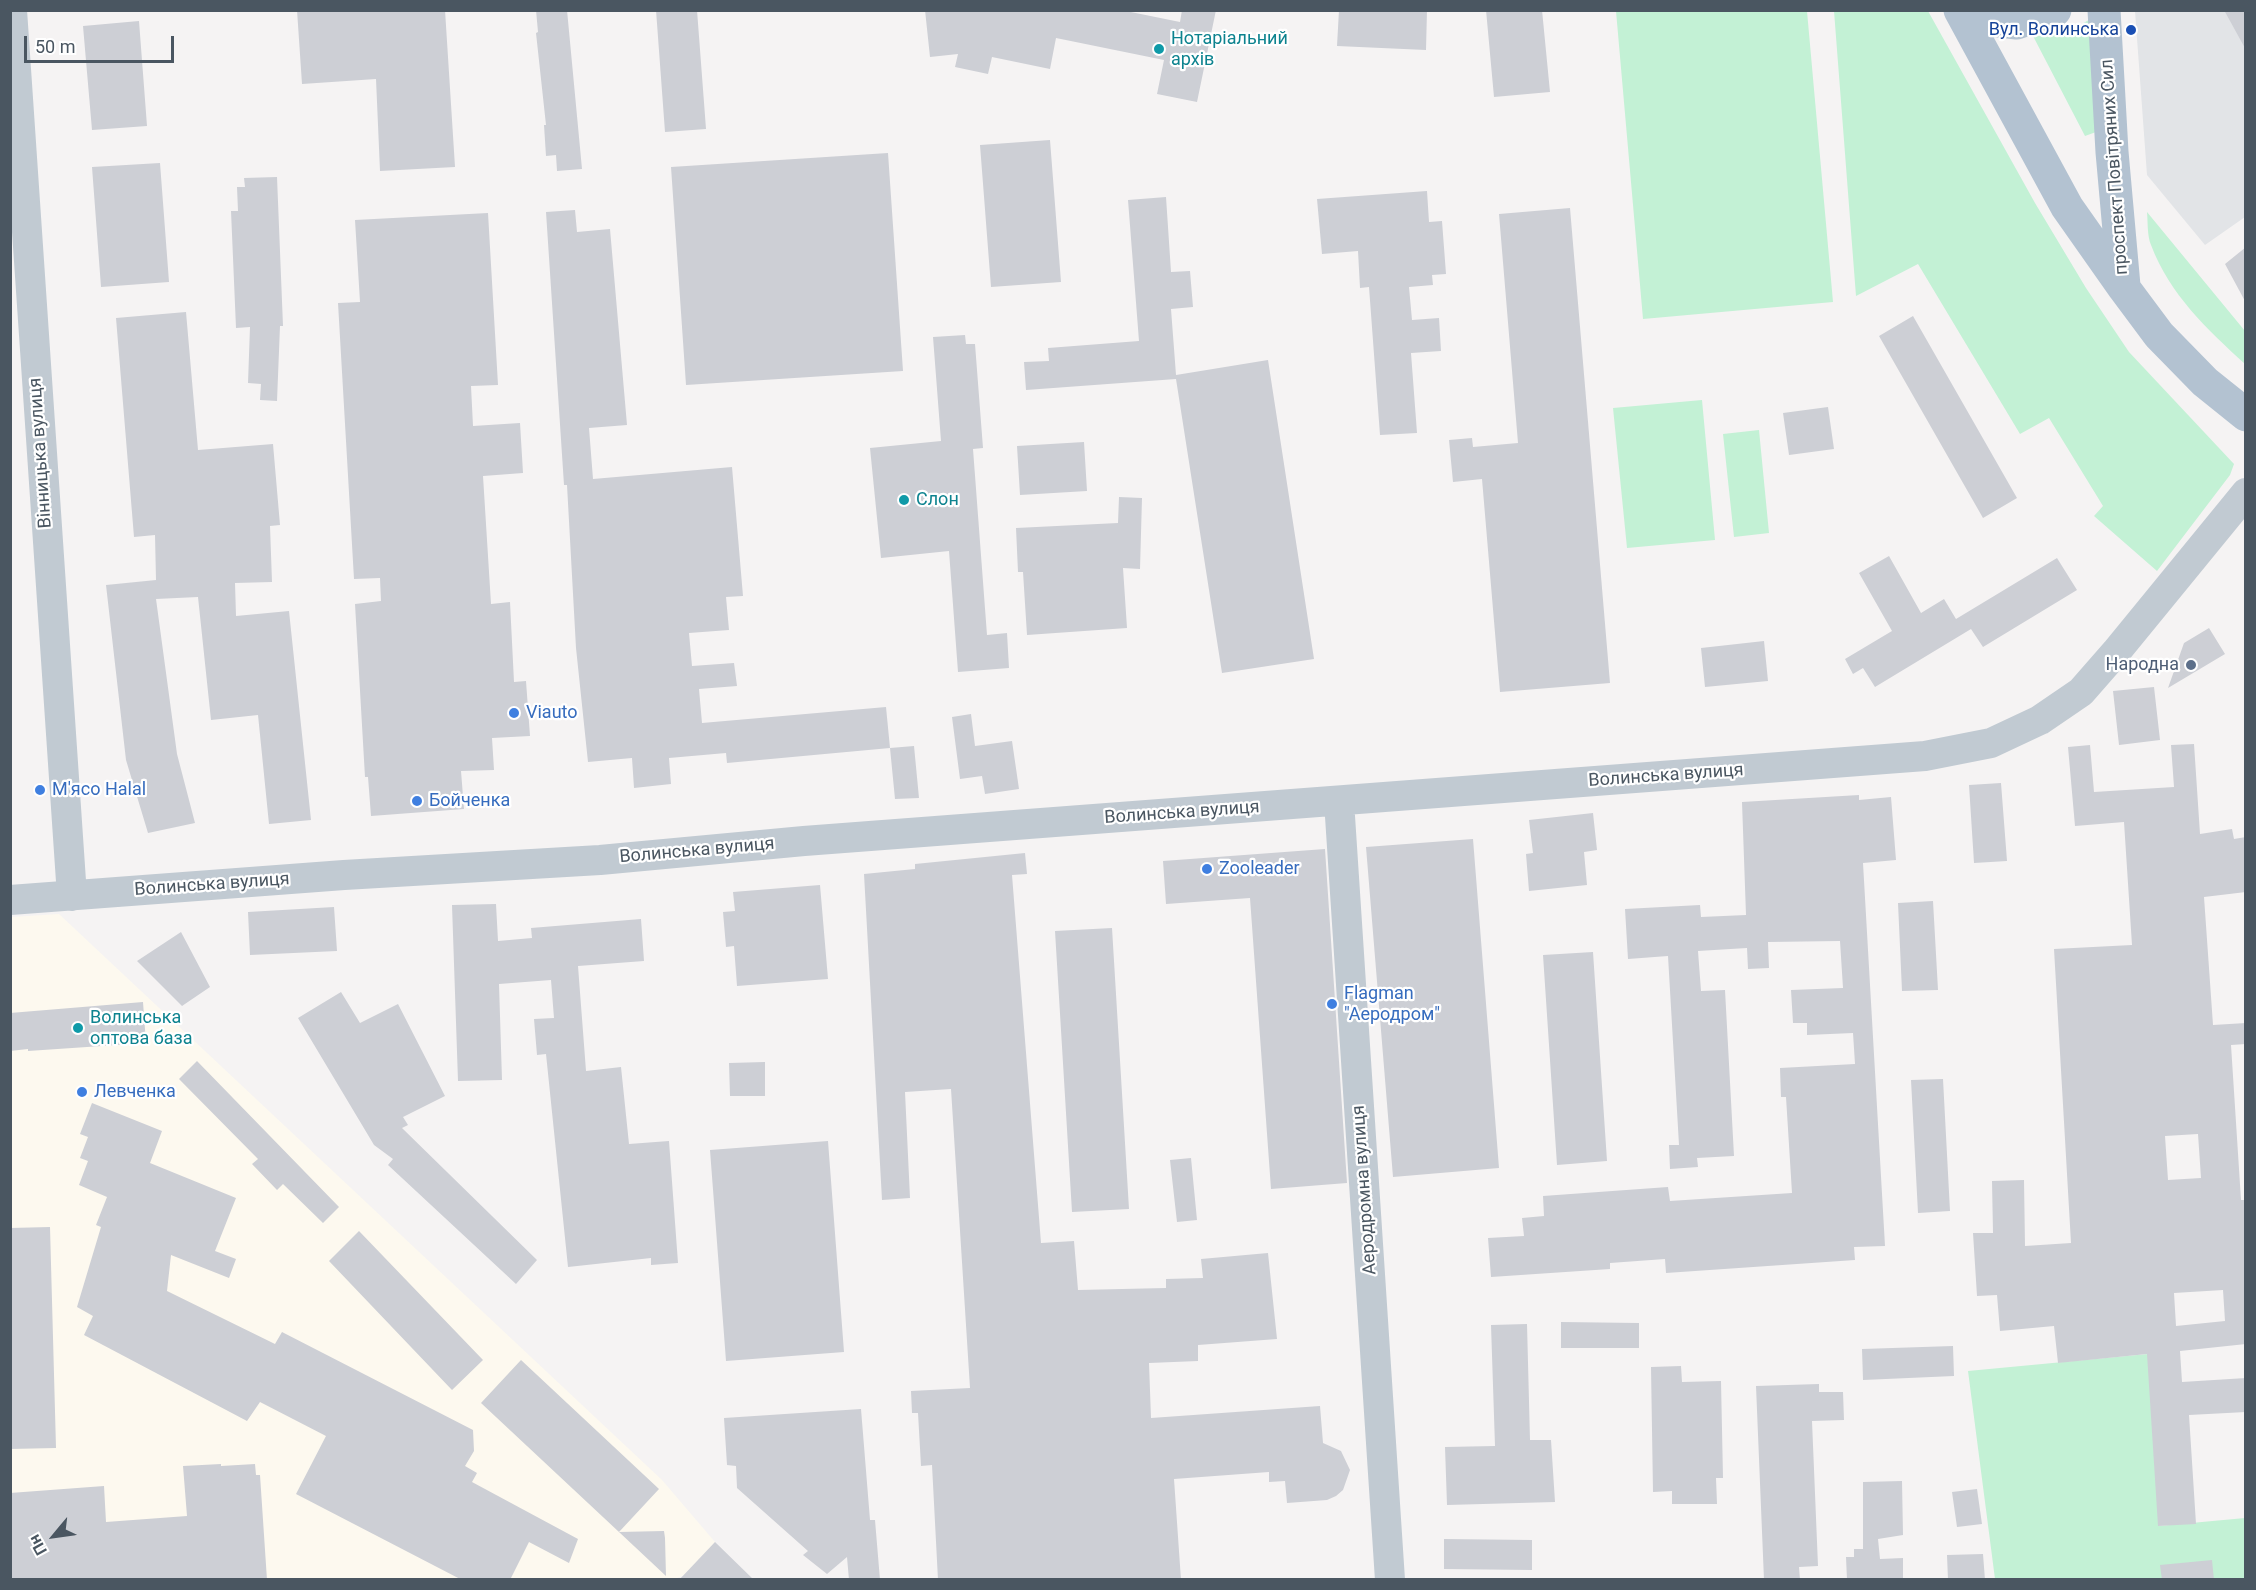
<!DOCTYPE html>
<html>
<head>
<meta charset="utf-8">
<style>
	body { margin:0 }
	#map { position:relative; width:2256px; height:1590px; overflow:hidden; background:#f5f3f3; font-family:Roboto,sans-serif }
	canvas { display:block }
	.frame { position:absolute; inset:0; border:12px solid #4a5661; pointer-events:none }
	.north { position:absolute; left:24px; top:1506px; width:60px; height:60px; -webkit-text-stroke:4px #fff; paint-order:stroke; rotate:241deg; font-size:16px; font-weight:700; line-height:24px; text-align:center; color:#4a5661 }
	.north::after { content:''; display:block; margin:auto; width:21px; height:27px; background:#4a5661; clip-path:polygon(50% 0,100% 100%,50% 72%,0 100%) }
	.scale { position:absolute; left:24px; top:36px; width:150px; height:27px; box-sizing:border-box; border:3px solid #4a5661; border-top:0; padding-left:8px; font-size:18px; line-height:21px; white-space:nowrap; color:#4a5661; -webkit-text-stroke:4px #fff; paint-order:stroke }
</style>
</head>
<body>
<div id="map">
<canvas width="2256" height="1590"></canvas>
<div class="frame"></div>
<div class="north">Пн</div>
<div class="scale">50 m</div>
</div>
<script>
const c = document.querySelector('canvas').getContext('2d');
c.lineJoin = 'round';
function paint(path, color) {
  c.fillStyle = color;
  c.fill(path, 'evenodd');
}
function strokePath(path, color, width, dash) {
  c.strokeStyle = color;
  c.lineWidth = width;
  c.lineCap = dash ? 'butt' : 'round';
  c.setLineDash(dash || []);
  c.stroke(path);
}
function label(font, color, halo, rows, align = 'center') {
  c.font = font + ' Roboto,sans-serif';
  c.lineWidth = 4.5;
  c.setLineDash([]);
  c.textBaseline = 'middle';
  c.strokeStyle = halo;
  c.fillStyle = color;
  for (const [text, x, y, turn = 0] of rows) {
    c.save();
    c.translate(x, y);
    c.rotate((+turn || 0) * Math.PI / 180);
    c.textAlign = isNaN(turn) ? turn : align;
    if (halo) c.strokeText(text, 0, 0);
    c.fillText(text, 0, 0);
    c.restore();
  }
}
const commercial = new Path2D(`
	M 59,914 L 662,1480 L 715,1542 L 684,1575 L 675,1579 L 11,1580 L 11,917 Z`);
const airport = new Path2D(`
	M 2135,11 L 2245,11 L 2245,217 L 2205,245 L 2147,175 Z`);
const green = new Path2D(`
	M 1616,11 L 1807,11 L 1833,302 L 1643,319 Z
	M 1834,11 L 1928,11 L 2035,203 L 2086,288 L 2129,352 L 2234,464 L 2230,475 L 2157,571 L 2094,516 L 2103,506 L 2049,418 L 2020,434 L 1918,264 L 1856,296 Z
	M 2094,17 L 2096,132 L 2085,136 L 2033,36 C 2061,36 2070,31 2094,17 Z
	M 2147,212 L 2245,331 L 2245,364 C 2207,329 2170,295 2151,245 C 2147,235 2148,223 2147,212 Z
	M 1702,400 L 1715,540 L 1627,548 L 1613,408 Z
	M 1759,430 L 1769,533 L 1734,537 L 1723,434 Z
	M 2148,1354 L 2159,1526 L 2245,1518 L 2245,1579 L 1995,1579 L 1968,1371 Z`);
const building = new Path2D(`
	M 297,10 L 445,10 L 455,167 L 380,171 L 376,79 L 302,84 Z
	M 536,10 L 567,10 L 582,169 L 557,171 L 556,155 L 546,156 L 544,125 L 546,125 L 536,33 L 538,32 Z
	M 656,10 L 697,10 L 706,129 L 665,132 Z
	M 925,10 L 1121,10 L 1180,22 L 1182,10 L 1216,10 L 1197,102 L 1157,94 L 1164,60 L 1056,38 L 1050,69 L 992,57 L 988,74 L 955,67 L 958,54 L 930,57 Z
	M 1339,10 L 1427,10 L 1426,50 L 1337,46 Z
	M 1486,10 L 1542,10 L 1550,92 L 1494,97 Z
	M 2224,10 L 2246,10 L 2246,50 Z
	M 139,21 L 147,126 L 92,130 L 83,26 Z
	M 1050,140 L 1061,282 L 991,287 L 980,145 Z
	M 888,153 L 903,371 L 686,385 L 671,167 Z
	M 160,163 L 169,282 L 101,287 L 92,167 Z
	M 277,177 L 283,326 L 280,326 L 277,401 L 260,400 L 261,384 L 248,383 L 250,327 L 236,328 L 231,211 L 238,211 L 237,187 L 245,187 L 244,178 Z
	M 1427,191 L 1429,222 L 1442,221 L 1446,274 L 1432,275 L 1433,285 L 1409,287 L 1412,320 L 1439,318 L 1441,351 L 1411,353 L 1417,433 L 1380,435 L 1369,287 L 1360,288 L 1358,251 L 1322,254 L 1317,199 Z
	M 1166,197 L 1171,272 L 1190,271 L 1193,307 L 1171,309 L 1176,375 L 1268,360 L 1314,659 L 1222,673 L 1176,379 L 1026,390 L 1024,362 L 1049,361 L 1048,348 L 1139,341 L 1128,200 Z
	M 1570,208 L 1610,683 L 1500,692 L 1482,479 L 1453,482 L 1449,440 L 1472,438 L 1473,447 L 1518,443 L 1499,214 Z
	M 575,210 L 577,232 L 610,229 L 627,425 L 589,428 L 593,479 L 732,467 L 743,596 L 726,597 L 729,630 L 689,633 L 692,666 L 734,663 L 737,686 L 699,689 L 702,723 L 886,707 L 890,748 L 727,763 L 726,753 L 669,758 L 671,784 L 634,788 L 632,758 L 588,762 L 576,648 L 567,485 L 564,485 L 546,212 Z
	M 488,213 L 498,385 L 471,386 L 473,426 L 520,423 L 523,473 L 483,476 L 491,604 L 510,602 L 514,682 L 526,681 L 530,736 L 492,738 L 494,770 L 461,771 L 464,809 L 371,816 L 368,777 L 365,777 L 355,604 L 381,601 L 380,578 L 354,579 L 338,303 L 360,302 L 355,220 Z
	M 2246,247 L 2246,303 L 2225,264 Z
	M 186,312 L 198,450 L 273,444 L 280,525 L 270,526 L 272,582 L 235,583 L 236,616 L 289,611 L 311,820 L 269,824 L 258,715 L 211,720 L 198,597 L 156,599 L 177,754 L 195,823 L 148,833 L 126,760 L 106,585 L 156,580 L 155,535 L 134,537 L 116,318 Z
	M 1913,316 L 2017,498 L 1983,518 L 1879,336 Z
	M 965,335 L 966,344 L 975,344 L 983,448 L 973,449 L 987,635 L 1007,633 L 1009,668 L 958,672 L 949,551 L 881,558 L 870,448 L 941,441 L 933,337 Z
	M 1828,407 L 1834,449 L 1789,455 L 1783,413 Z
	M 1084,442 L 1087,491 L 1020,495 L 1017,446 Z
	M 1119,497 L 1142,498 L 1140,569 L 1123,568 L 1127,628 L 1027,635 L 1023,572 L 1018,572 L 1016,528 L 1118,523 Z
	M 1889,556 L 1921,613 L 1944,599 L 1956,619 L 2057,558 L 2077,590 L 1983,647 L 1971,629 L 1875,687 L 1863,668 L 1853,674 L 1845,659 L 1892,631 L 1859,573 Z
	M 2209,628 L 2225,654 L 2168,688 L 2184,643 Z
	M 1764,641 L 1768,681 L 1705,687 L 1701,648 Z
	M 2154,687 L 2160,740 L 2119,745 L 2113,691 Z
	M 971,714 L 975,746 L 1012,741 L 1019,789 L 985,794 L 982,776 L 960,779 L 952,717 Z
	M 2194,744 L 2200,834 L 2232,829 L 2234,839 L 2246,837 L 2246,892 L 2204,897 L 2213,1025 L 2246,1023 L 2246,1044 L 2231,1045 L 2241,1200 L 2246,1200 L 2246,1344 L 2180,1351 L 2182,1382 L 2246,1378 L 2246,1412 L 2189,1415 L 2196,1524 L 2158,1526 L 2147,1354 L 2058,1363 L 2054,1326 L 2000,1331 L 1997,1295 L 1977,1296 L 1973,1233 L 1993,1233 L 1992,1181 L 2024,1180 L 2025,1246 L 2071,1243 L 2054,949 L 2132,945 L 2124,822 L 2075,826 L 2068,747 L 2090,745 L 2094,792 L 2174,787 L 2171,745 ZM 2198,1134 L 2201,1178 L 2168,1180 L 2165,1136 ZM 2223,1290 L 2225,1321 L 2176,1326 L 2174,1293 Z
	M 914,746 L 919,798 L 895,799 L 890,748 Z
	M 2001,783 L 2007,861 L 1974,863 L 1969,785 Z
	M 1859,795 L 1859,800 L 1891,797 L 1896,860 L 1863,863 L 1885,1246 L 1854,1247 L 1855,1260 L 1666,1273 L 1665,1259 L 1610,1263 L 1610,1269 L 1491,1277 L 1488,1238 L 1524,1236 L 1522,1218 L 1544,1216 L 1543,1196 L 1668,1187 L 1670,1201 L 1792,1193 L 1786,1097 L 1781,1097 L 1780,1068 L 1855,1064 L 1853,1033 L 1807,1035 L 1807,1023 L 1793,1023 L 1791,990 L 1843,988 L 1840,941 L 1768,942 L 1769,968 L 1748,969 L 1747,948 L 1698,951 L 1701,991 L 1725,990 L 1734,1156 L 1697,1158 L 1698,1167 L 1670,1169 L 1669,1145 L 1679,1145 L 1668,956 L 1628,959 L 1625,909 L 1700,905 L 1701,917 L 1746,915 L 1742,802 Z
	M 1593,813 L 1597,850 L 1584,852 L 1587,885 L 1529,891 L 1526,854 L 1533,853 L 1529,820 Z
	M 1473,839 L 1499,1168 L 1393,1177 L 1366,847 Z
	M 1325,849 L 1347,1183 L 1271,1189 L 1250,898 L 1166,904 L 1163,861 Z
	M 1025,853 L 1027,874 L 1012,875 L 1041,1243 L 1074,1241 L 1078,1290 L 1166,1288 L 1166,1279 L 1203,1278 L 1201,1259 L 1268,1253 L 1277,1339 L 1198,1345 L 1198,1361 L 1149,1363 L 1151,1418 L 1320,1406 L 1323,1443 L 1341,1451 L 1350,1470 L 1343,1490 L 1336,1496 L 1327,1500 L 1287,1503 L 1285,1481 L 1269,1482 L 1269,1472 L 1174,1479 L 1181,1580 L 938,1580 L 932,1465 L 921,1466 L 918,1413 L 912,1413 L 911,1391 L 970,1388 L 951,1089 L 905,1092 L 910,1198 L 882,1200 L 864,874 L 915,869 L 915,864 Z
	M 820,885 L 828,979 L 737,986 L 734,946 L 726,947 L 723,912 L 735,911 L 733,892 Z
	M 1933,901 L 1938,990 L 1902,991 L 1898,903 Z
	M 496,904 L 498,941 L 532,938 L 531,928 L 641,919 L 644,961 L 578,966 L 586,1071 L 621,1067 L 629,1144 L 669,1141 L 678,1263 L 651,1265 L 651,1258 L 568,1267 L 546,1054 L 537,1055 L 534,1019 L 554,1018 L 551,980 L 499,984 L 502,1080 L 458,1081 L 452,905 Z
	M 334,907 L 337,951 L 250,955 L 248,912 Z
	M 1112,928 L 1129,1209 L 1072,1212 L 1055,931 Z
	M 181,932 L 210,987 L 182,1006 L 137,961 Z
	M 1593,952 L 1607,1161 L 1557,1165 L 1543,955 Z
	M 341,992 L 360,1023 L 398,1004 L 445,1096 L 403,1117 L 408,1125 L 402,1128 L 537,1260 L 516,1284 L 388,1165 L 393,1159 L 374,1145 L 298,1018 Z
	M 143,1002 L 146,1043 L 28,1051 L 28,1049 L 10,1051 L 10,1013 Z
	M 197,1061 L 339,1207 L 323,1223 L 283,1184 L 277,1190 L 252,1164 L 258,1159 L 179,1079 Z
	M 765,1062 L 765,1096 L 730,1096 L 729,1063 Z
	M 1943,1079 L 1950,1211 L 1918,1213 L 1911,1080 Z
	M 92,1103 L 162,1131 L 150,1163 L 236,1198 L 215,1251 L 236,1259 L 229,1278 L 171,1255 L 167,1291 L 275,1344 L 282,1332 L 473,1430 L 474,1451 L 465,1466 L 477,1473 L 472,1482 L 578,1539 L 569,1563 L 529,1542 L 510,1580 L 462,1580 L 296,1494 L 326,1436 L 260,1402 L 247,1421 L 84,1335 L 93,1316 L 77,1307 L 101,1227 L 96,1225 L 107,1197 L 79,1185 L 88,1161 L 80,1158 L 88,1137 L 80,1134 Z
	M 828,1141 L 844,1352 L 726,1361 L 710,1150 Z
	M 1191,1158 L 1197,1220 L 1177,1222 L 1170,1160 Z
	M 50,1227 L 56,1448 L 10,1449 L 10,1228 Z
	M 359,1231 L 483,1360 L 452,1390 L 329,1261 Z
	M 1561,1322 L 1639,1323 L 1639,1348 L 1561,1348 Z
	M 1527,1324 L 1530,1440 L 1551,1440 L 1555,1502 L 1447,1505 L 1445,1447 L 1495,1446 L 1491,1325 Z
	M 1953,1346 L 1954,1376 L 1863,1380 L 1862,1349 Z
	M 521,1360 L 659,1489 L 619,1532 L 481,1403 Z
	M 1681,1366 L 1682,1382 L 1721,1381 L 1723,1478 L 1716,1478 L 1717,1504 L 1672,1504 L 1672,1491 L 1653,1492 L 1651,1367 Z
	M 1819,1384 L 1819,1392 L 1843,1392 L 1844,1420 L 1812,1421 L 1818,1566 L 1799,1567 L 1800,1580 L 1764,1580 L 1756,1386 Z
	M 861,1409 L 870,1520 L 875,1520 L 880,1580 L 849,1580 L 847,1557 L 827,1574 L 803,1555 L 808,1551 L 737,1488 L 736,1466 L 727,1465 L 724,1418 Z
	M 221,1464 L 221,1466 L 255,1464 L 256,1475 L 260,1475 L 267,1580 L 10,1580 L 10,1493 L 104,1486 L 106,1522 L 187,1516 L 183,1466 Z
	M 1902,1481 L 1903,1535 L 1878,1539 L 1880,1559 L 1903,1558 L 1903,1580 L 1847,1580 L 1846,1557 L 1854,1557 L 1854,1549 L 1863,1549 L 1863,1482 Z
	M 1977,1489 L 1982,1524 L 1957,1527 L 1952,1492 Z
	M 664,1531 L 665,1538 L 666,1576 L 619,1532 Z
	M 1444,1539 L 1532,1540 L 1532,1570 L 1444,1569 Z
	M 715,1542 L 754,1580 L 679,1580 Z
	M 1983,1554 L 1985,1580 L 1948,1580 L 1947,1555 Z
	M 2212,1560 L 2214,1580 L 2162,1580 L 2160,1565 Z`);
const minor = new Path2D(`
	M 12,10 L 72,896
	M 1339,801 L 1390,1580
	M 10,900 L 344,875 L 600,860 L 804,841 L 1925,756 L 1991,743 L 2040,720 L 2081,692 L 2116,652 L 2246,493`);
const major = new Path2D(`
	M 1960,10 L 2067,207 L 2124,288 L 2159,335 L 2205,382 L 2246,415
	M 1970,10 L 1991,20 L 2017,23 L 2055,10
	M 2104,10 L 2112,152 L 2124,286`);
const markers = [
	[2131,30,6,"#1a4fb4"],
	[1159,49,6,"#0f9aa8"],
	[904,500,6,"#0f9aa8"],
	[2191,665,6,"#5c6f8a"],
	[514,713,6,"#3f7fe0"],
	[40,790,6,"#3f7fe0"],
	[417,801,6,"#3f7fe0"],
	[1207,869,6,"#3f7fe0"],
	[1332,1004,6,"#3f7fe0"],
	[78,1028,6,"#0f9aa8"],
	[82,1092,6,"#3f7fe0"]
];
const transitNames = [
	["Вул. Волинська",2119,30]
];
const cultureNames = [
	["Нотаріальний",1171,39],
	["архів",1171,60],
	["Слон",916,500],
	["Волинська",90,1018],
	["оптова база",90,1039]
];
const streetNames = [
	["проспект Повітряних Сил",2115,167,-94],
	["Вінницька вулиця",41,453,-94],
	["Волинська вулиця",1666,776,-4],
	["Волинська вулиця",1182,813,-4],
	["Волинська вулиця",697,851,-5],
	["Волинська вулиця",212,885,-4],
	["Аеродромна вулиця",1365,1190,-94]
];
const serviceNames = [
	["Народна",2179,665]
];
const shopNames = [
	["Viauto",526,713],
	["М'ясо Halal",52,790],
	["Бойченка",429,801],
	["Zooleader",1219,869],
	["Flagman",1344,994],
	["\"Аеродром\"",1344,1015],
	["Левченка",94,1092]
];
paint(commercial, '#fdf9ef');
paint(airport, '#e2e4e7');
paint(green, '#c3f1d5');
paint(building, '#cdcfd5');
strokePath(minor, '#c1cad2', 30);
strokePath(major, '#b3c2d1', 33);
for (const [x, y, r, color] of markers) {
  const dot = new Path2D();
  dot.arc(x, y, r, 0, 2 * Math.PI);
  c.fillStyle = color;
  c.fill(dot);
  strokePath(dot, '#fff', 2);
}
label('18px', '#164399', '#fff', transitNames, 'right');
label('18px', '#0d838f', '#fff', cultureNames, 'left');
label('18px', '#4a5661', '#fff', streetNames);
label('18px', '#4e5e75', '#fff', serviceNames, 'right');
label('18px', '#366cbe', '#fff', shopNames, 'left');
</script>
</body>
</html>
